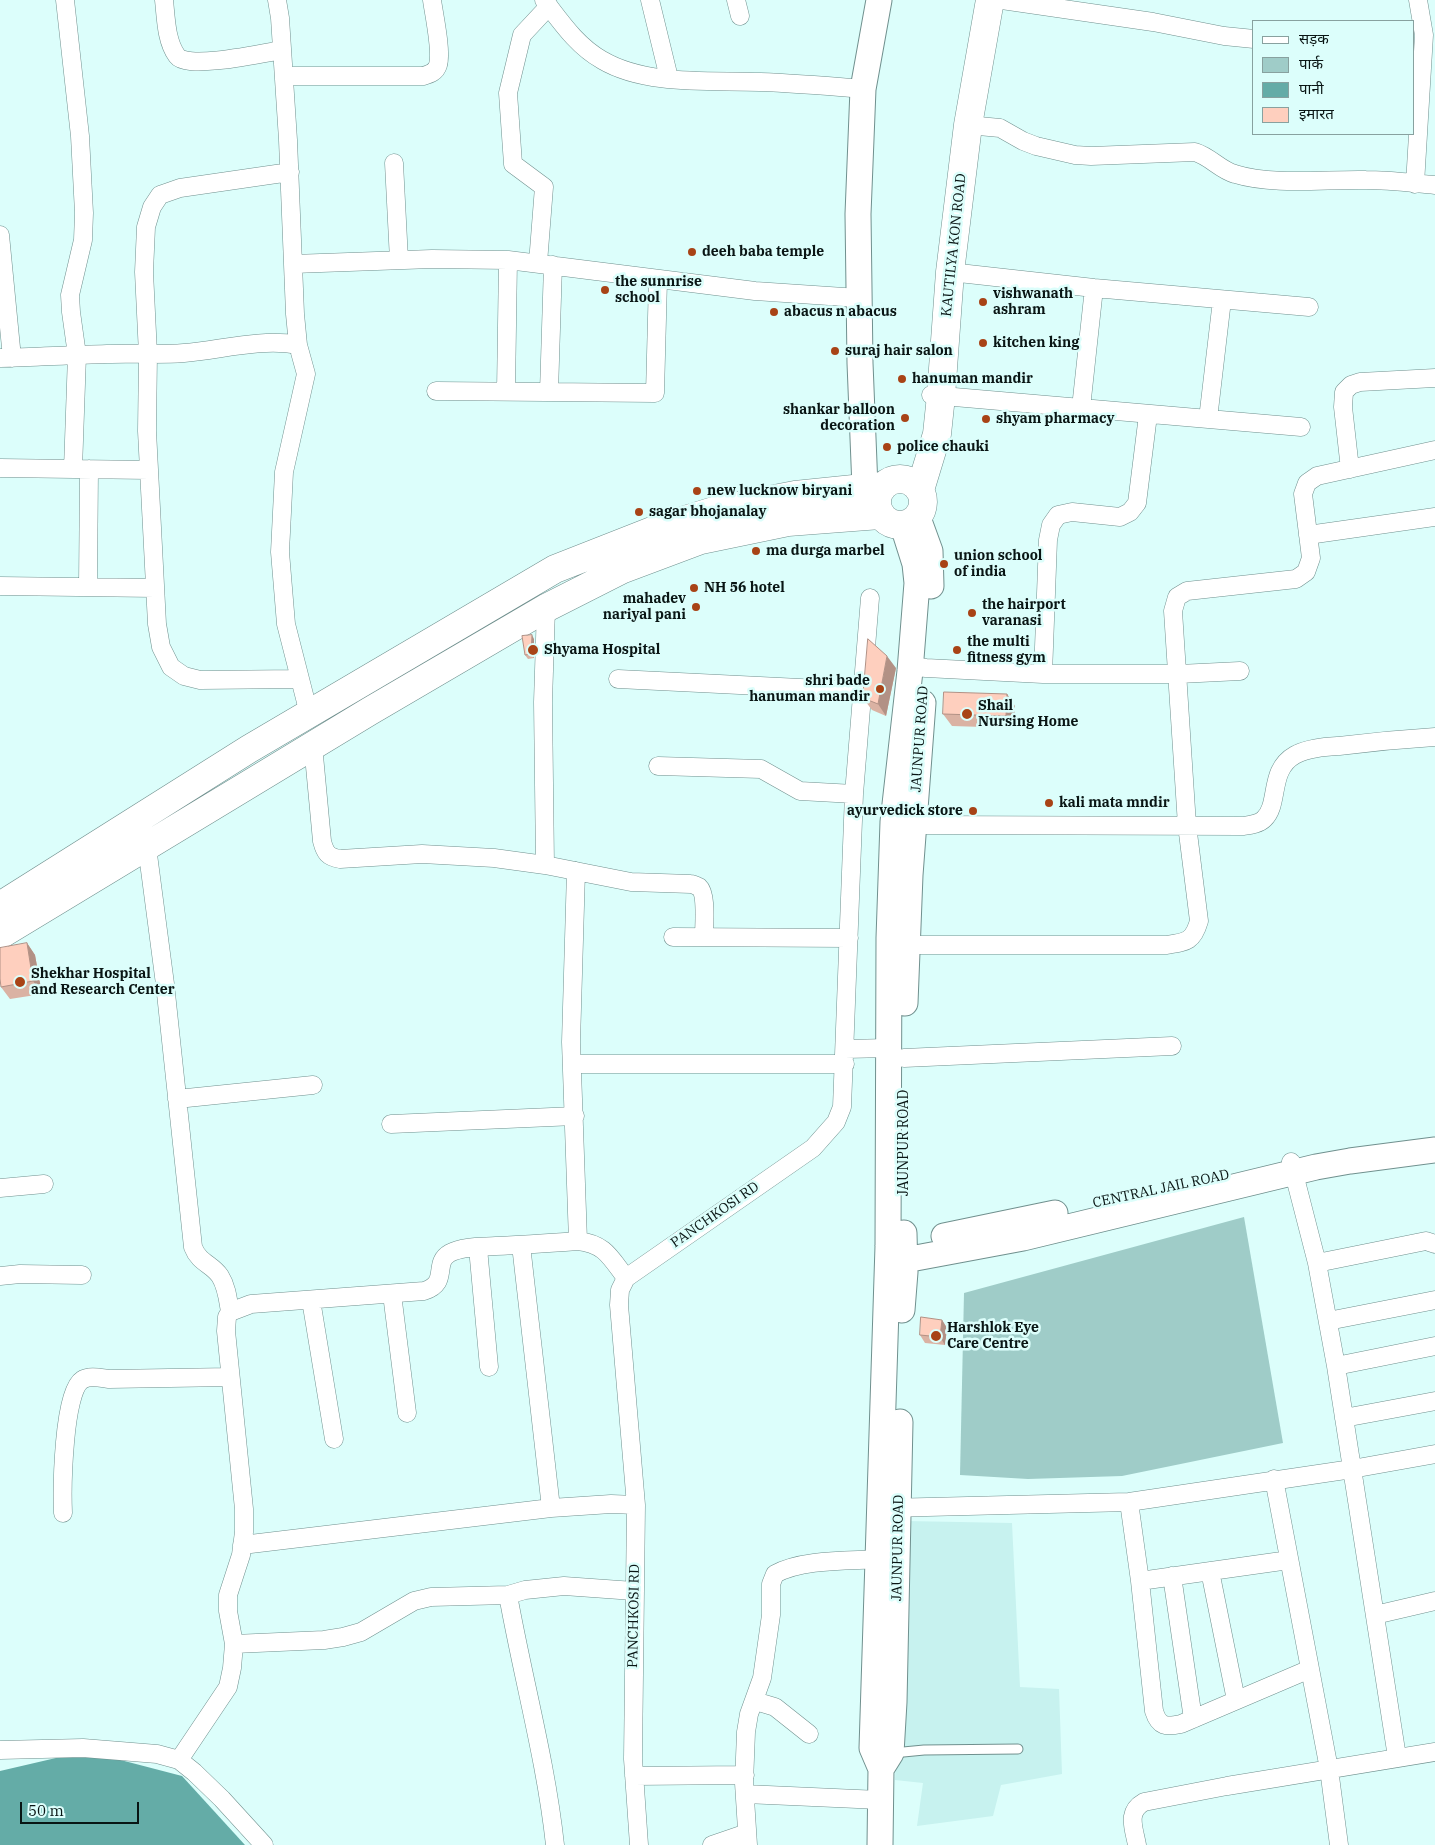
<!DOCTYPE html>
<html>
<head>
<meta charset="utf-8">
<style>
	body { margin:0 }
	#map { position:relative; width:1435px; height:1845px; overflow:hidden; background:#dcfefb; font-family:"IBM Plex Serif","Noto Sans Devanagari",serif }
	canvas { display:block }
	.legend { position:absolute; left:1252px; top:20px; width:162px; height:115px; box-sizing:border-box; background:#dcfefb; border:1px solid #88a19f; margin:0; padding:6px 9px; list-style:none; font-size:15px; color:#091514 }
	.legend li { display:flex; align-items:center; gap:10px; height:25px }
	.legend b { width:25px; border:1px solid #88a19f }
	.scale { position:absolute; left:20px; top:1802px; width:119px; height:22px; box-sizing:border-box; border:2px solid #091514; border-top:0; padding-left:6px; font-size:15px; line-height:18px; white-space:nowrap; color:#091514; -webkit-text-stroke:4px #dcfefb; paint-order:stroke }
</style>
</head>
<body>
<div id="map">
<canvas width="1435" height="1845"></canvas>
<ul class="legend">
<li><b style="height:6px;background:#fff"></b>सड़क</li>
<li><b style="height:14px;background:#9fccc8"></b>पार्क</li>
<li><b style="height:14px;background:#64aca7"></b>पानी</li>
<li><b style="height:14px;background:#fecfbe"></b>इमारत</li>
</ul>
<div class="scale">50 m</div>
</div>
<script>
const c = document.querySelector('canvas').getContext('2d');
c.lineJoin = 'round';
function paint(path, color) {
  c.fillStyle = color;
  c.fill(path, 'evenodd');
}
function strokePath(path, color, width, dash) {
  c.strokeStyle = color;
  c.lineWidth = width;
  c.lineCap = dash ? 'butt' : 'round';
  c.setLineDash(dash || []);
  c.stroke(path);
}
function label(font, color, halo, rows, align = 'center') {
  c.font = font + ' "IBM Plex Serif",serif';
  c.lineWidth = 5;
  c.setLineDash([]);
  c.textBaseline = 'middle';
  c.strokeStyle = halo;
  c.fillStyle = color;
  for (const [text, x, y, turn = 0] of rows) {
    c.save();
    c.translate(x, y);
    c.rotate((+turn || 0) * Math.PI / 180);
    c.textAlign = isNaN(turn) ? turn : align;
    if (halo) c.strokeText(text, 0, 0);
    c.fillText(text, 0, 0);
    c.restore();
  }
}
const built = new Path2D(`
	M 906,1521 L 1012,1523 L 1020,1687 L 1059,1689 L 1062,1774 L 1001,1785 L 993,1816 L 917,1826 L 923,1783 L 895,1780 Z`);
const green = new Path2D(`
	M 1244,1217 L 1283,1443 L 1122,1476 L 1028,1479 L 960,1475 L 964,1293 Z`);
const water = new Path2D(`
	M 86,1751 L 182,1776 L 245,1845 L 0,1845 L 0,1771 Z`);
const lane = new Path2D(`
	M 893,1753 L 924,1750 L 1018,1749`);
const street = new Path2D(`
	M 65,0 L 80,136 L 84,213 L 83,240 L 70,295 L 71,312 L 77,355 L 73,469
	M 164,0 C 166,18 166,41 177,56 C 187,70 264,53 282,50
	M 277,0 L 280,18 L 288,140 L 295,314 L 298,345 L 306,374 L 284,472 L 280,552 L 286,624 L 309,714
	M 544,0 C 561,22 577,46 602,60 C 646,86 710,80 760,82 C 794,83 828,86 863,89
	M 650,0 L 669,78
	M 736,0 L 740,16
	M 1002,0 L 1153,22 L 1224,36 L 1254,39
	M 284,76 L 423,76 C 430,74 436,72 438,65 C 442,51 434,15 432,0
	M 968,125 L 1000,128 L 1023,141 L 1036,146 L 1075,155 L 1091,156 L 1195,152 C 1211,157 1220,170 1235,174 C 1274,186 1325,179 1366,180 C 1389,180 1412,183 1435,185
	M 394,163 L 399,260
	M 290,172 L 180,188 L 160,195 L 152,207 L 146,227 L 144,272 L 148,354 L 147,431 L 157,624 L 161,647 L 171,667 L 184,676 L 200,680 L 299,679
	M 1415,184 L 1424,35 L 1418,0
	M 0,235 L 12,358
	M 538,263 L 544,187 L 513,164 L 508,93 L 522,35 L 549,6
	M 293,264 L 432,259 L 508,260 L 755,291 L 859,298
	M 950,272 L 1094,288 L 1309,307
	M 0,358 C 36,357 71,355 107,354 C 133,353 158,355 184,353 C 221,350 261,338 298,345
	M 436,391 L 655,393 L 658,280
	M 506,391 L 508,260
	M 549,392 L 553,265
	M 931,395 L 1301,427
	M 1081,408 L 1094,288
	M 1208,419 L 1222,300
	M 0,468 L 149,470
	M 1350,469 L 1343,407 L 1344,392 L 1351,385 L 1360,382 L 1435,378
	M 1308,535 L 1435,517
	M 0,586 L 155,588
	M 88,587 L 89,469
	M 910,666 L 926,668 L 1043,674 L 1179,674 L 1240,671
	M 1043,674 L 1048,540 L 1051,525 L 1058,515 L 1072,512 L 1120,517 L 1130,512 L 1137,503 L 1148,415
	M 618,679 L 861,691
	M 313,745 L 322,841 C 325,853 328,857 340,859 L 422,854 L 494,858 L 545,865 L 631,882 L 691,884 C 693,884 697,886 699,887 C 707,894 704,926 704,937
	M 658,766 L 761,769 L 800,791 L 854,794
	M 914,825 L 1243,826 C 1250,825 1259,824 1264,819 C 1280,804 1268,770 1295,755 C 1308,748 1325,747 1339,746 C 1371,742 1403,739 1435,737
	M 147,847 L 165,984 L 193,1247 C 199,1263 212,1264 220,1276 C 227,1287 228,1300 230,1312
	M 545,865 L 543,702 L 546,608
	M 576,871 L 571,1042 L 578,1241
	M 673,937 L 849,938
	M 908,945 L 1166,945 C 1186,942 1193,942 1199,921 L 1187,825 L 1173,611 L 1177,597 L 1187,591 L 1296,579 L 1306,572 L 1311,558 L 1303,494 L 1307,483 L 1317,476 L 1435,450
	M 845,1049 L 889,1048
	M 904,1058 L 1172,1046
	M 573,1064 L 845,1064
	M 177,1099 L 313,1085
	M 391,1124 L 575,1116
	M 1291,1162 L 1317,1263 L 1336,1366 L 1397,1757
	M 0,1188 L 44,1184
	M 521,1245 L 551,1508
	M 478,1248 L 489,1367
	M 1317,1263 L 1426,1241 L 1435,1244
	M 0,1276 L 20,1274 L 82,1275
	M 392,1294 L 407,1413
	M 311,1300 L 334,1439
	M 1328,1321 L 1435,1300
	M 1336,1366 L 1435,1346
	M 1344,1418 L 1435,1401
	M 1274,1479 L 1329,1769 L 1339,1845
	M 1129,1502 L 1140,1581 L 1154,1711 C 1159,1727 1166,1727 1181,1724 L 1310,1669
	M 887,1508 L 1129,1502 L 1352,1469 L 1435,1454
	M 63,1513 C 62,1490 63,1392 82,1380 C 89,1375 101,1378 109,1379 L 230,1377
	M 242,1545 L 551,1508 L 611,1504 L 636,1505
	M 1210,1571 L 1236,1700
	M 1172,1576 L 1193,1719
	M 1140,1581 L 1289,1560
	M 508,1595 C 523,1679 546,1761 555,1845
	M 1375,1615 L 1435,1601
	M 234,1644 L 324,1640 L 343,1637 L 361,1632 L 414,1601 L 431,1597 L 508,1595 L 525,1590 L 564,1586 L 634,1591
	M 755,1701 L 775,1707 L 809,1734
	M 0,1750 L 83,1748 L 157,1754 L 179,1760 L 194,1772 L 222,1799 L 264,1845
	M 179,1760 L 228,1687 L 232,1668 L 234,1644 L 228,1611 L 228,1595 L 241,1555 L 244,1532 L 244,1509 L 226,1331 L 227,1317 L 230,1312 L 251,1304 L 424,1291 C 450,1283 432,1263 450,1253 C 463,1246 482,1247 496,1246 C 524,1245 551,1243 578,1241 C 605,1244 610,1257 626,1278
	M 634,1776 L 745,1775
	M 745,1794 L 880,1800
	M 639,1845 L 633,1759 L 636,1505 L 619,1305 L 620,1290 L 626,1278 L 813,1148 L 836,1122 L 842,1107 L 854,794 L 870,598
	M 712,1845 L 747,1833
	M 748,1845 L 744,1783 L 746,1732 L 749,1714 L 762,1678 L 771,1615 L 771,1584 L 775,1574 C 802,1559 848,1561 879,1559
	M 1137,1845 C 1134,1828 1126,1812 1144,1802 L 1227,1786 L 1435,1752`);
const secondary = new Path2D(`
	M 865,488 L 860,363 L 858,214 L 863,89 L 879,0
	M 918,518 L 930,551 L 931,586
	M 905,1003 L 910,875 L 923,703
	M 944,1236 L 1055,1213
	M 889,1263 L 1023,1238 L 1316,1167 L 1350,1161 L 1435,1150
	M 902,1310 L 905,1272 L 904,1233
	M 881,1769 L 891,1753 L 894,1702 L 900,1422
	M 880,1845 L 881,1769 L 872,1748 L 888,1246 L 889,938 L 893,822 L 910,671 L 917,583 L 915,564 L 903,526`);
const highway = new Path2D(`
	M877 502a23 23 0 1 1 46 0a23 23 0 1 1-46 0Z
	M 920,490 L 937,434 L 941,396 L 950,272 L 968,125 L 990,0
	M 0,906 L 249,749 L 555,569 L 662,527 L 717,510 L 795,495 L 883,486
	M 0,935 L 370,711 L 546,608 L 621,570 L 701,540 L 788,522 L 880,515`);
const wall = new Path2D(`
	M 534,639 L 534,658 L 528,659 L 525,655 Z
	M 896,668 L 886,716 L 872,710 L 863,698 Z
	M 1007,694 L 1015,706 L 1014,728 L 952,726 L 943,714 Z
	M 27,943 L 35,955 L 42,994 L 10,999 L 1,987 Z
	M 942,1320 L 947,1328 L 945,1345 L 925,1343 L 920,1335 Z`);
const shadedWall = new Path2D(`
	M 532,635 L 534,639 L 534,658 L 531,654 Z
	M 887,656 L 896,668 L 886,716 L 878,704 Z
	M 1007,694 L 1015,706 L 1014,728 L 1006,716 Z
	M 27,943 L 35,955 L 42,994 L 33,981 Z
	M 942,1320 L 947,1328 L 945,1345 L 940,1337 Z`);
const building = new Path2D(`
	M 532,635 L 531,654 L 525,655 L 522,636 Z
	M 868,639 L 887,656 L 878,704 L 863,698 Z
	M 944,692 L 1007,694 L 1006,716 L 943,714 Z
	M 27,943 L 33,981 L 1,987 L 0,979 L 0,948 Z
	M 921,1317 L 942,1320 L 940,1337 L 920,1335 Z`);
const markers = [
	[692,252,5,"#a84316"],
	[605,290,5,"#a84316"],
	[983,302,5,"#a84316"],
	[774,312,5,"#a84316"],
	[983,343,5,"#a84316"],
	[835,351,5,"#a84316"],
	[902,379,5,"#a84316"],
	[905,418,5,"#a84316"],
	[986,419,5,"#a84316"],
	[887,447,5,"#a84316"],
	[697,491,5,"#a84316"],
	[639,512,5,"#a84316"],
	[756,551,5,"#a84316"],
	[944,564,5,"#a84316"],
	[694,588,5,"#a84316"],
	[696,607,5,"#a84316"],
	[972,613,5,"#a84316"],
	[533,650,6,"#a84316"],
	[957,650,5,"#a84316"],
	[880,689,5,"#a84316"],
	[967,714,6,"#a84316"],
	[1049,803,5,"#a84316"],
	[973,811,5,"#a84316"],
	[20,982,6,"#a84316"],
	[936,1336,6,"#a84316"]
];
const streetNames = [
	["KAUTILYA KON ROAD",954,245,-84],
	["JAUNPUR ROAD",920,739,-86],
	["JAUNPUR ROAD",904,1143,-90],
	["CENTRAL JAIL ROAD",1161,1189,-12],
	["PANCHKOSI RD",715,1215,-35],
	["JAUNPUR ROAD",898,1548,-89],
	["PANCHKOSI RD",634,1616,-89]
];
const poiNames = [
	["deeh baba temple",702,252],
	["the sunnrise",615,282],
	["school",615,298],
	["vishwanath",993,294],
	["ashram",993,310],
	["abacus n abacus",784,312],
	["kitchen king",993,343],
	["suraj hair salon",845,351],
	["hanuman mandir",912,379],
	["shankar balloon",895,410,"right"],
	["decoration",895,426,"right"],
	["shyam pharmacy",996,419],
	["police chauki",897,447],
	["new lucknow biryani",707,491],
	["sagar bhojanalay",649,512],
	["ma durga marbel",766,551],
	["union school",954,556],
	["of india",954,572],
	["NH 56 hotel",704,588],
	["mahadev",686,599,"right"],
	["nariyal pani",686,615,"right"],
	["the hairport",982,605],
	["varanasi",982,621],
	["the multi",967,642],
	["fitness gym",967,658],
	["Shyama Hospital",544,650],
	["shri bade",870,681,"right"],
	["hanuman mandir",870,697,"right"],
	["Shail",978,706],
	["Nursing Home",978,722],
	["kali mata mndir",1059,803],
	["ayurvedick store",963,811,"right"],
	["Shekhar Hospital",31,974],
	["and Research Center",31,990],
	["Harshlok Eye",947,1328],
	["Care Centre",947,1344]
];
paint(built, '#c7f2ef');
paint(green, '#9fccc8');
paint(water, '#64aca7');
strokePath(lane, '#70908e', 11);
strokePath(street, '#70908e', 19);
strokePath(secondary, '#70908e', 27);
strokePath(highway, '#70908e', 29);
strokePath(lane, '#fff', 9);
strokePath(street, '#fff', 18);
strokePath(secondary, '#fff', 25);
strokePath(highway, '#fff', 28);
paint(wall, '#dab2a3');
paint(shadedWall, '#b29185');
paint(building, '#fecfbe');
strokePath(building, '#b29185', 1);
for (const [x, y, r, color] of markers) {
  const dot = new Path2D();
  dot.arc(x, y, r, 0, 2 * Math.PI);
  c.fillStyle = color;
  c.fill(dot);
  strokePath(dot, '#dcfefb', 2);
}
label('14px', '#091514', '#dcfefb', streetNames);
label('bold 14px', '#091514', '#dcfefb', poiNames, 'left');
</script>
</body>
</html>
